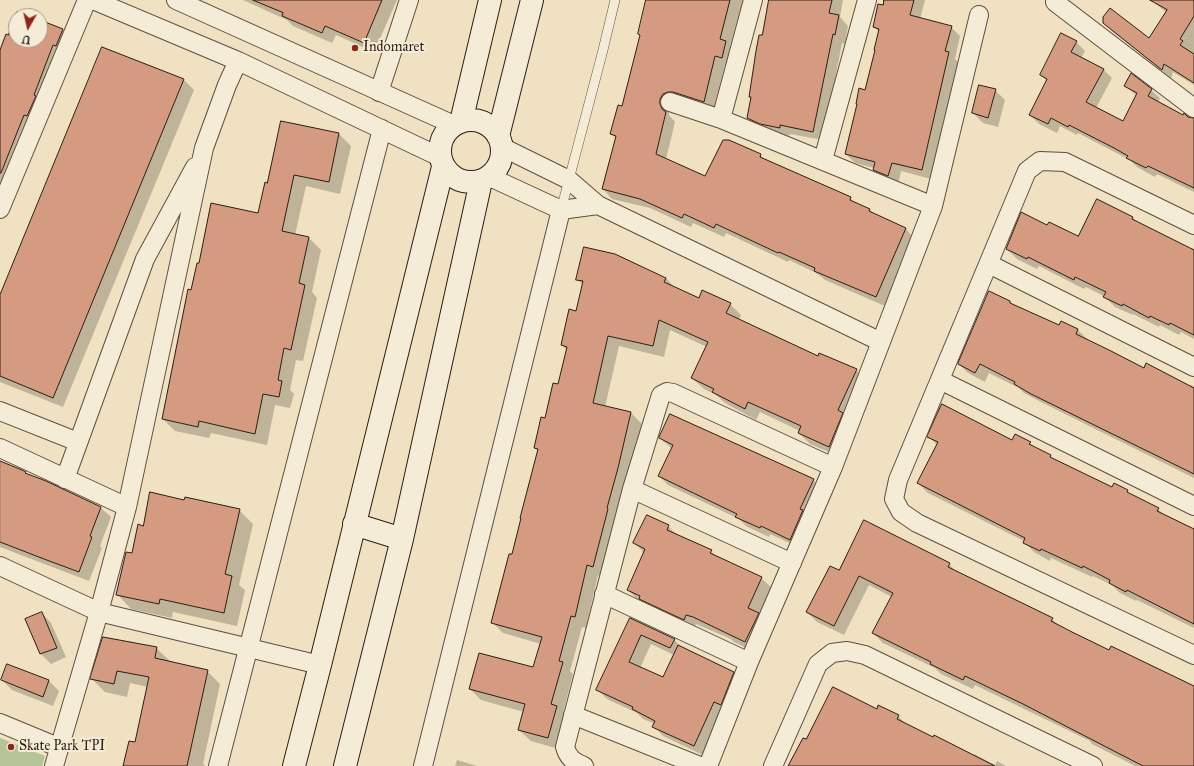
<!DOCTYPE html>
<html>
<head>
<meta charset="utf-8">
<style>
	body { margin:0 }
	#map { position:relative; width:1194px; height:766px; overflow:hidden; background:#efe1c1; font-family:"IM FELL Great Primer",serif }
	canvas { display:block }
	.north { position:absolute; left:8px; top:8px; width:40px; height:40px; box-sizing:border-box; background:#f5ecd7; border:1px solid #a59a89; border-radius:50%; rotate:188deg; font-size:11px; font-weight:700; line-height:16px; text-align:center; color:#2d1e14 }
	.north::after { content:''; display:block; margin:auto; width:14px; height:18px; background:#8f2418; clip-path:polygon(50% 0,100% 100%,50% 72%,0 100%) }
</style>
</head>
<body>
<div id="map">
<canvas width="1194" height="766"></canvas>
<div class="north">U</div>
</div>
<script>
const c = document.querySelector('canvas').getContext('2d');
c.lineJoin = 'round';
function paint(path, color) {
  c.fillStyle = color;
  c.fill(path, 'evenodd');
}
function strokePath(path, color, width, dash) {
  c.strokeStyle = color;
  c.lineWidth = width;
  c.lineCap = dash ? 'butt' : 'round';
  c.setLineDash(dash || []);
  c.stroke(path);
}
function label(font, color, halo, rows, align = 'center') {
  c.font = font + ' "IM FELL Great Primer",serif';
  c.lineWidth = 4;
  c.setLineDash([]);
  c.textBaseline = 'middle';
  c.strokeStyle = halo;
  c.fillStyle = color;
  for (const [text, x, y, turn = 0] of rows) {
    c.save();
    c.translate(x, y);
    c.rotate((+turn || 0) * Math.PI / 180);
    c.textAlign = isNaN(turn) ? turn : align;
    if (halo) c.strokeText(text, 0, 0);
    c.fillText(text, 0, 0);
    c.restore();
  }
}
const green = new Path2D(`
	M 0,738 L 45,756 L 42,766 L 0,766 Z`);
const shadow = new Path2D(`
	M 243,0 L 397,0 L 374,52 L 336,35 L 332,43 L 293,26 L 287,20 Z
	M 647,0 L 743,0 L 730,46 L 735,51 L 731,66 L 725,65 L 713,111 L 669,109 L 669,115 L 675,122 L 666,159 L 706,178 L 760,155 L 765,160 L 850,198 L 855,203 L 870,210 L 874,214 L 905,228 L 914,238 L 885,306 L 825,280 L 818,274 L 789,260 L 788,262 L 726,233 L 724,237 L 693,223 L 691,227 L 650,208 L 612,199 L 603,189 L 617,139 L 611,134 L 623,107 L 641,36 L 639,34 Z
	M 770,0 L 843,0 L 840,17 L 848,26 L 845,44 L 842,43 L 823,140 L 790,134 L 789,136 L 771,133 L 758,128 L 748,118 L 752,99 L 750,96 Z
	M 885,0 L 925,0 L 920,19 L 951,27 L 960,36 L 955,59 L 958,62 L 931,179 L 901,171 L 898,185 L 883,179 L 874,170 L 874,168 L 855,163 L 846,154 L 858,105 L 857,104 L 865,91 L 876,50 L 879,32 L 874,27 L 884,6 Z
	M 1151,0 L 1194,0 L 1194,85 L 1173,72 L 1171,78 L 1113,32 L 1104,23 L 1149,40 L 1167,13 Z
	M 16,17 L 16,40 L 40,40 L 40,22 L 62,30 L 72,40 L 0,214 L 0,53 Z
	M 1076,42 L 1085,51 L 1081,58 L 1103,69 L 1112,78 L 1096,108 L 1124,122 L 1137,96 L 1125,86 L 1151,90 L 1160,98 L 1158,103 L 1183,116 L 1184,115 L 1194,119 L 1194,192 L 1157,174 L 1155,177 L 1137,167 L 1130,160 L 1078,133 L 1077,135 L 1060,126 L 1057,133 L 1039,124 L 1030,115 L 1047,81 L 1041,75 Z
	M 103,48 L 184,80 L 194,90 L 63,407 L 0,382 L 0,298 Z
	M 995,90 L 1005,100 L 998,127 L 983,123 L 973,113 Z
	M 282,122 L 339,134 L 351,146 L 340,194 L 306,186 L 295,235 L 309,238 L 321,250 L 312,292 L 317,298 L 303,361 L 296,360 L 290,390 L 294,394 L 290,408 L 275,405 L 267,445 L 211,433 L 209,438 L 175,431 L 163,419 L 192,291 L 200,264 L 259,214 L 268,184 Z
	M 1133,218 L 1137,222 L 1190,249 L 1191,248 L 1194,249 L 1194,339 L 1181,332 L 1179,335 L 1160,325 L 1159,327 L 1133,314 L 1133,315 L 1115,307 L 1104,296 L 1086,287 L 1084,289 L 1039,266 L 1037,269 L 1017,259 L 1007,249 L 1048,226 L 1078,237 Z
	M 666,278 L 675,288 L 699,299 L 730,304 L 741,315 L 739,320 L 819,357 L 856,370 L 867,381 L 841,457 L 810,444 L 799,433 L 800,431 L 760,412 L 756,420 L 725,403 L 716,395 L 704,389 L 692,378 L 707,347 L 670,330 L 664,357 L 619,346 L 605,407 L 631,413 L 642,424 L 604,577 L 598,575 L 586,628 L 582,627 L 570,671 L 573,674 L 563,713 L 568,718 L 559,749 L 531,741 L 519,730 L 524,712 L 481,700 L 470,689 L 534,668 L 541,644 L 503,633 L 492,622 L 512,556 L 539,452 L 535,448 L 558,386 L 567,350 L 562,345 L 577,312 L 583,285 L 577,279 Z
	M 1010,302 L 1014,306 L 1059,327 L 1062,322 L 1078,330 L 1087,339 L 1086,340 L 1144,369 L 1189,387 L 1190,385 L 1194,387 L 1194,478 L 1041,402 L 1024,393 L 1019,388 L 989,373 L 985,382 L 968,373 L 959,364 Z
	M 929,437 L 1030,443 L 1035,448 L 1050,456 L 1055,461 L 1112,489 L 1127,491 L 1132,496 L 1158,509 L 1166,517 L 1194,531 L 1194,628 L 1137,600 L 1136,601 L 1120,593 L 1112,585 L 1093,576 L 1092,577 L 1051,558 L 1050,561 L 1034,552 L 1024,542 L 1024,541 L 928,493 L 918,483 L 937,445 Z
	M 660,438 L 813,480 L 822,489 L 800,548 L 770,534 L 769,537 L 746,526 L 739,519 L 668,485 L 659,476 L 672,449 Z
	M 0,462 L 25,472 L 28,475 L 100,507 L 111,517 L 100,546 L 102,548 L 89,581 L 0,547 Z
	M 185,501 L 239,510 L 253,524 L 239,585 L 245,590 L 237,626 L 173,612 L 172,618 L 131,609 L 118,595 L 144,527 Z
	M 865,521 L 949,564 L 959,574 L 1052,619 L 1059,626 L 1109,651 L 1194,688 L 1194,766 L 1135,766 L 1092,744 L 1090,741 L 975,685 L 973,689 L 941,674 L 935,668 L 883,643 L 873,633 L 892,597 L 869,585 L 844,635 L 817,622 L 807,612 L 839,572 Z
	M 668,526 L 678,536 L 711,551 L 717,557 L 761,578 L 771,587 L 759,614 L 768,623 L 755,652 L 734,642 L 731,639 L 696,624 L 694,629 L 650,608 L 643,602 L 637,599 L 628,590 L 644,553 L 635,543 Z
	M 42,613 L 51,623 L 66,657 L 51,664 L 41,654 L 26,619 Z
	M 630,619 L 674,640 L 683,648 L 733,672 L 743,682 L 703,755 L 663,736 L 654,726 L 655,724 L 643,719 L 637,713 L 607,699 L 597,689 ZM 651,644 L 674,655 L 663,679 L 640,668 Z
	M 156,648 L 170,661 L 207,671 L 220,684 L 203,764 L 205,766 L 124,766 L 135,743 L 148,687 L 130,683 L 127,697 L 105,692 L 92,679 Z
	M 8,665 L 49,681 L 59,691 L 53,706 L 12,690 L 2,680 Z
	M 877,710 L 898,716 L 907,725 L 973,756 L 974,754 L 995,765 L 997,761 L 1006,766 L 795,766 L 807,741 Z
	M 457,760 L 477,766 L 455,766 Z`);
const building = new Path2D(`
	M 253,0 L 382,0 L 364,43 L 325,26 L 322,33 L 282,16 L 283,13 Z
	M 646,0 L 730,0 L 720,39 L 726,41 L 722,58 L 715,56 L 704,102 L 673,92 L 668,92 L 663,94 L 660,99 L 660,104 L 662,109 L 666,112 L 656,154 L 705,176 L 723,140 L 729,140 L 761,154 L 760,157 L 851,197 L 850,200 L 870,209 L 869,211 L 906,228 L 876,297 L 814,271 L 815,268 L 779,252 L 778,253 L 716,224 L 714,228 L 684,214 L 682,218 L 640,199 L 602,189 L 616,136 L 610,134 L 618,105 L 622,106 L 640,35 L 638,34 Z
	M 769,0 L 832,0 L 829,13 L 839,15 L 835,35 L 833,34 L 813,132 L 780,125 L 780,128 L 760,124 L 747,118 L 751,97 L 749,97 L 756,51 L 759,35 L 762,35 Z
	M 884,0 L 914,0 L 910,15 L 952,26 L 945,51 L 949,52 L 922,170 L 892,163 L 888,176 L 873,170 L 875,162 L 845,154 L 857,104 L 856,104 L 859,88 L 865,90 L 875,50 L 874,50 L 879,29 L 873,27 L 878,4 L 883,5 Z
	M 1150,0 L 1194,0 L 1194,16 L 1180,39 L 1183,41 L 1180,45 L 1194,54 L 1194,83 L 1164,64 L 1162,70 L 1103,23 L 1103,17 L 1110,8 L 1149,38 L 1167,10 Z
	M 17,12 L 28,16 L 16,16 L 16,40 L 40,40 L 40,20 L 63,29 L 56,46 L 53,45 L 34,95 L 36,96 L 27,116 L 24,115 L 1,173 L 0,173 L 0,50 L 6,34 L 8,35 Z
	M 1061,33 L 1077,41 L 1071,52 L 1104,69 L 1086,102 L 1123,121 L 1137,93 L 1124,86 L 1131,73 L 1152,89 L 1148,96 L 1183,115 L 1184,113 L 1188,117 L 1194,118 L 1194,188 L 1148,166 L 1146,168 L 1126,158 L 1128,156 L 1114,148 L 1069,125 L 1068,127 L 1051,118 L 1048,124 L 1029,115 L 1047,79 L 1040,75 Z
	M 102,47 L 184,79 L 53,398 L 0,376 L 0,295 Z
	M 979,85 L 996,89 L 988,118 L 972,113 Z
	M 281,121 L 339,133 L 329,182 L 294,175 L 282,231 L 309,237 L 299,283 L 305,285 L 291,350 L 284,348 L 278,380 L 282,381 L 279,397 L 263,394 L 255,434 L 199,421 L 198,427 L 162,419 L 188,289 L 191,290 L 197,263 L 199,263 L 211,203 L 258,213 L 265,182 L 267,183 Z
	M 1097,199 L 1133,217 L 1132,219 L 1194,250 L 1194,335 L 1170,323 L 1169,325 L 1150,316 L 1149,318 L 1123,304 L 1122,306 L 1103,297 L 1106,292 L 1075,277 L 1074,280 L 1028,257 L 1027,259 L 1006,249 L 1021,212 L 1047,225 L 1049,222 L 1078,236 Z
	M 584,247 L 615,254 L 666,278 L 664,282 L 699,298 L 702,290 L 731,303 L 726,313 L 818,356 L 819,353 L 857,369 L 838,410 L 843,413 L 829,447 L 798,433 L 801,426 L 748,402 L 745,409 L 712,392 L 714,389 L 691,378 L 708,342 L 659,320 L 653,346 L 608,336 L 593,403 L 631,412 L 618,468 L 607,508 L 608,509 L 593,567 L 587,565 L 575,617 L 571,616 L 559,661 L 563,662 L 551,704 L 557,706 L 548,738 L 518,730 L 525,704 L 469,689 L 479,653 L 533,667 L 542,637 L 491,623 L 509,554 L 512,554 L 521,518 L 520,518 L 538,449 L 534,448 L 541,417 L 545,418 L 553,383 L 558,384 L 567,347 L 561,345 L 569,309 L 576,311 L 583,281 L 576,280 Z
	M 989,291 L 1010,301 L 1010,303 L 1059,325 L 1061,321 L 1078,329 L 1076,334 L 1109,350 L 1144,368 L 1146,363 L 1194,388 L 1194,474 L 1031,394 L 1014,384 L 1015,382 L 980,364 L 975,373 L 958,364 Z
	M 942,404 L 1012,440 L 1015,434 L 1031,442 L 1029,444 L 1051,455 L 1050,457 L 1112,487 L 1114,483 L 1128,490 L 1127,492 L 1159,508 L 1157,511 L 1194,529 L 1194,624 L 1127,590 L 1126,592 L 1109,583 L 1110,580 L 1083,566 L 1082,568 L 1041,549 L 1040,551 L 1023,543 L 1025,538 L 917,483 L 938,442 L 927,437 Z
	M 670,414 L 814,479 L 800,509 L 803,510 L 790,540 L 761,526 L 760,528 L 735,517 L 737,514 L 658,476 L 673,445 L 659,438 Z
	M 0,461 L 22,470 L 26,472 L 25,473 L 46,481 L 101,507 L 90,536 L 92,537 L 79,572 L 44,559 L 0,542 Z
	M 150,492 L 184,500 L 185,497 L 240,509 L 225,574 L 232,576 L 224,613 L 160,599 L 159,604 L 116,595 L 126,552 L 132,553 L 138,524 L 143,526 Z
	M 647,515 L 669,525 L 667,530 L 712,550 L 710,553 L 762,577 L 748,608 L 759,613 L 745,642 L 693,617 L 686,615 L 684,620 L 639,599 L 640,596 L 627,590 L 645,549 L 633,543 Z
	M 864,520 L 950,563 L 948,567 L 1053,618 L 1051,621 L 1072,632 L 1109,650 L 1111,646 L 1194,686 L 1194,766 L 1143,766 L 1023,704 L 965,676 L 963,680 L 930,664 L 931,662 L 872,633 L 893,593 L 859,576 L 834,626 L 806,612 L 830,566 L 839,570 Z
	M 42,612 L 57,648 L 40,654 L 25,619 Z
	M 630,618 L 675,639 L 670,648 L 641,635 L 629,662 L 663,677 L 678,645 L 734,672 L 721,705 L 714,702 L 694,746 L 652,727 L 655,721 L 632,709 L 633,707 L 596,690 Z
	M 103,637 L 157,647 L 155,658 L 208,670 L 187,766 L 123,766 L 129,741 L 135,742 L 149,677 L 117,671 L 114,684 L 90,679 Z
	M 7,664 L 49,680 L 43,697 L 1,680 Z
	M 833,687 L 877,709 L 878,705 L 899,715 L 897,719 L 933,737 L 934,735 L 995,766 L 788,766 L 803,738 L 806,739 Z`);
const lane = new Path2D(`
	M 561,210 L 603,50 L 615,0`);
const street = new Path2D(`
	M 93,0 L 238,61 L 440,157
	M 176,0 L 454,125
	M 1056,0 L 1055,2 L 1194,108
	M 379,92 L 409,0
	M 670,102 L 721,119 L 933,206
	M 721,119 L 753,0
	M 502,147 L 569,180 L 598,205 L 881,342
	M 823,160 L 867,0
	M 490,177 L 561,210 L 598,205
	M 0,209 L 87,0
	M 1194,225 L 1065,162 L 1040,161 L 1027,171 L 898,480 L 894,499 L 901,512 L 917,523 L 1194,655
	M 989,264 L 1194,367
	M 940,380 L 1194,506
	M 0,411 L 78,442
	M 0,448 L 127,507
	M 65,479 L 145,259 L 195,167
	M 632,489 L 792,563
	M 0,566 L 99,612 L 320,665
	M 604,594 L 749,662
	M 573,715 L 700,766
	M 0,723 L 58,747
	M 54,766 L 99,612 L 127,507 L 204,148 L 227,85 L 238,61
	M 218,766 L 382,129
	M 423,766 L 561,210
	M 584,766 C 574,762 568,758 565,747 L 632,489 L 661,395 L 667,392 L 673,393 L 833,467
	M 708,766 L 749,662 L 833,467 L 933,206 L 979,15
	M 773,766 L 818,664 L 832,653 L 847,651 L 865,655 L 1093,766`);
const secondary = new Path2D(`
	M440 151a31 31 0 1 1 62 0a31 31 0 1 1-62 0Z
	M 461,122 L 490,0
	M 498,136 L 532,0
	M 354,524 L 402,539
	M 294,766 L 320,665 L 443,167
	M 345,766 L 402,539 L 481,181`);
const markers = [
	[355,48,4,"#8f2418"],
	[11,747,4,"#8f2418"]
];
const poiNames = [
	["Indomaret",363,48],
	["Skate Park TPI",19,747]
];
paint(green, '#b3c497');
paint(shadow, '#0003');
paint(building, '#d49b80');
strokePath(building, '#2d1e14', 1);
strokePath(lane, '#5e4f3f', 10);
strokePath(street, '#5e4f3f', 20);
strokePath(secondary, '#2d1e14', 24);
strokePath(lane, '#f5ecd7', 9);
strokePath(street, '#f5ecd7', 18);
strokePath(secondary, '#f5ecd7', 22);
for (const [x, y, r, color] of markers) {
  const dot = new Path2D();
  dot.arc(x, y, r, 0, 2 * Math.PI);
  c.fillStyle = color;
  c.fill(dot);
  strokePath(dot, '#f5ecd7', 1.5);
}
label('14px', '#2d1e14', '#f5ecd7', poiNames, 'left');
</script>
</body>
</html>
